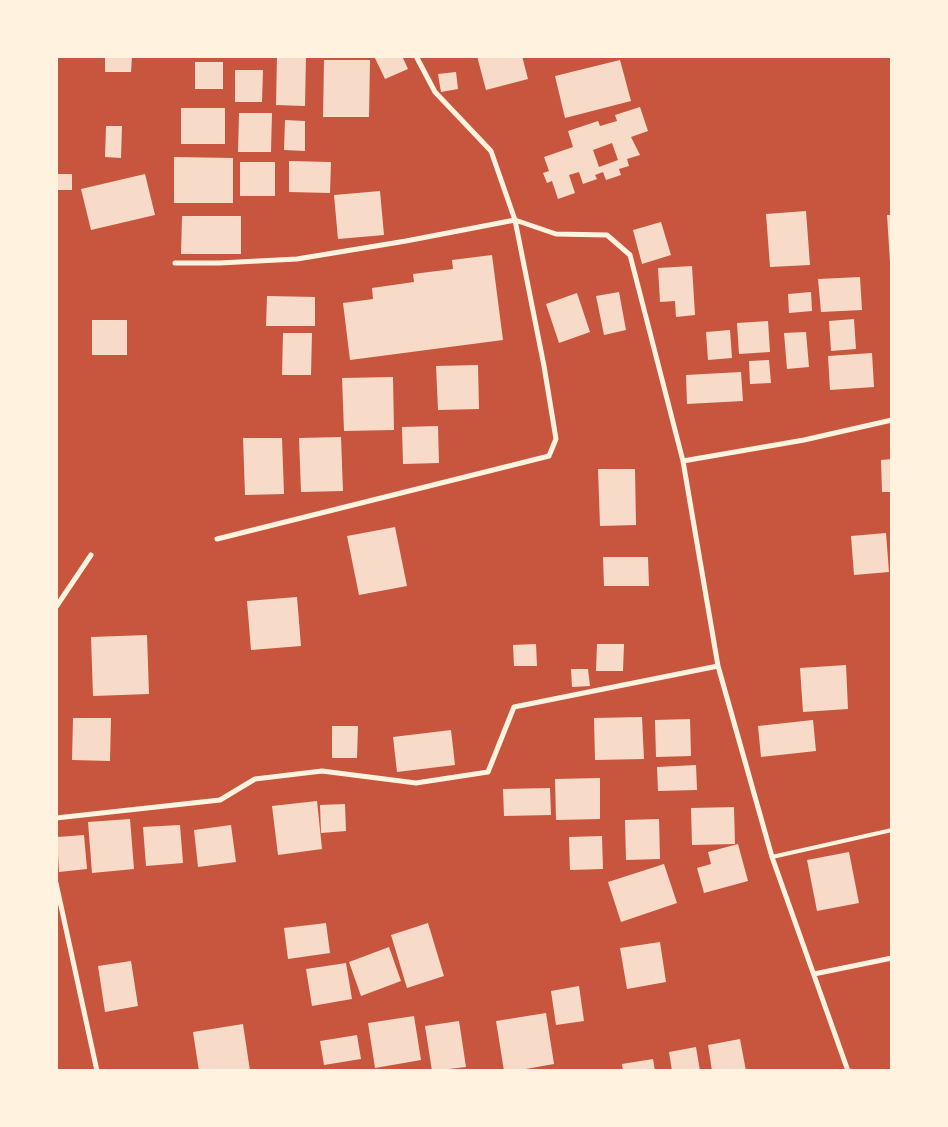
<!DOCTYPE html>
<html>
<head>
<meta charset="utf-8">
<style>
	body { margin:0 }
	#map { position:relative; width:948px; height:1127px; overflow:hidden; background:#c8553d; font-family:Rubik,sans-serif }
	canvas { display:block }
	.frame { position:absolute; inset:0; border:58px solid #fff3e0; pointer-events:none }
</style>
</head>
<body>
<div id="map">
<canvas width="948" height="1127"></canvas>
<div class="frame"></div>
</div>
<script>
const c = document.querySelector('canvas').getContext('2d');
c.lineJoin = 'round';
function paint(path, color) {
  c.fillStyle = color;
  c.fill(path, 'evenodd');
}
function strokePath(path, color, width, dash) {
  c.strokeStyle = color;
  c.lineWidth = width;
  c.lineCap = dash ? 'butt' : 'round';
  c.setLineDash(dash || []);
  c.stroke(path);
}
const building = new Path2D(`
	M 105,56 L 132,56 L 131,72 L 105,72 Z
	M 277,56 L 306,56 L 305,106 L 276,105 Z
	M 374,56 L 402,56 L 408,69 L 385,79 Z
	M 477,56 L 522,56 L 528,79 L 486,90 Z
	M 324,60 L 370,60 L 369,117 L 323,117 Z
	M 620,60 L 631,101 L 565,118 L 555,76 Z
	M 195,62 L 223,62 L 223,89 L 195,89 Z
	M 235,70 L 263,70 L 262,102 L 235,102 Z
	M 456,72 L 458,89 L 441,92 L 438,74 Z
	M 640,107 L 648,131 L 631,137 L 640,155 L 627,159 L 629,166 L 619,169 L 621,175 L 606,180 L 603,172 L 595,175 L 597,179 L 583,184 L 579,172 L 569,175 L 575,193 L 558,199 L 552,181 L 547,183 L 543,173 L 549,171 L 544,157 L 573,147 L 568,131 L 598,121 L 600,126 L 617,121 L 615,115 ZM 612,143 L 618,160 L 599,167 L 593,150 Z
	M 181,108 L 225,108 L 225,144 L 181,144 Z
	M 239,113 L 272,113 L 271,152 L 238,152 Z
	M 285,120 L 305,121 L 305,151 L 284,150 Z
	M 106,126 L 122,126 L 121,158 L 105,157 Z
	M 174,157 L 233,158 L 233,203 L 174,203 Z
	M 289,161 L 331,162 L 330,193 L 289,192 Z
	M 240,162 L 275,162 L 275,196 L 240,196 Z
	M 56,174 L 72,174 L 72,190 L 56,190 Z
	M 145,174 L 155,215 L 91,230 L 81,189 Z
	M 380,191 L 384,235 L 338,239 L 334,195 Z
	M 806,211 L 810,265 L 770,267 L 766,214 Z
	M 887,215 L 892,215 L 892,262 L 890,262 Z
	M 182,216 L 241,216 L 241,254 L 181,254 Z
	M 661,222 L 671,255 L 642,264 L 633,230 Z
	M 492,255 L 503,340 L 350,360 L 343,303 L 373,299 L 372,288 L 414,282 L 413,274 L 453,269 L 452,260 Z
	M 692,266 L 695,315 L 676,317 L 675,301 L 660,302 L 658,268 Z
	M 860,277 L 862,310 L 821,312 L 818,279 Z
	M 619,292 L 626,330 L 604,335 L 596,296 Z
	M 811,292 L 812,311 L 789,313 L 788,294 Z
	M 577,293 L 590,332 L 559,343 L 546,304 Z
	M 267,296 L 315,297 L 315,326 L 266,326 Z
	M 854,319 L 856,349 L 831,351 L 829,321 Z
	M 92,320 L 127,320 L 127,355 L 92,355 Z
	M 768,321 L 770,352 L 739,354 L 737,323 Z
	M 730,330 L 732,358 L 708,360 L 706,332 Z
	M 806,332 L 809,367 L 787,369 L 784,333 Z
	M 283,333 L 312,333 L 311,375 L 282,375 Z
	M 872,353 L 874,387 L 830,390 L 828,356 Z
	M 769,360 L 771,383 L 750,384 L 749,361 Z
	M 478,365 L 479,409 L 438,410 L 436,366 Z
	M 741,372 L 743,401 L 687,404 L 686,375 Z
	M 393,377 L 394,430 L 344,431 L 342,378 Z
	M 438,426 L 439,463 L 403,464 L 402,427 Z
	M 341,437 L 343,491 L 301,492 L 299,438 Z
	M 243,438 L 282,438 L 284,494 L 245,495 Z
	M 892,459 L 892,492 L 882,492 L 881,460 Z
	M 598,469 L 635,469 L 636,525 L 600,526 Z
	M 395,527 L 407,586 L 359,595 L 347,536 Z
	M 886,533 L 889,572 L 854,575 L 851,536 Z
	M 603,557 L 648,557 L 649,586 L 604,586 Z
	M 297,597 L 301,646 L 251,650 L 247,601 Z
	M 147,635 L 149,694 L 93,696 L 91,637 Z
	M 536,644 L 537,666 L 514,666 L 513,645 Z
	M 597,644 L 624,644 L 623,671 L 596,671 Z
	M 846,665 L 848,709 L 803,712 L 800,668 Z
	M 571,669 L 588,669 L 590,686 L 572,687 Z
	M 642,717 L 644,759 L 595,760 L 594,718 Z
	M 73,718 L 111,718 L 110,761 L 72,760 Z
	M 690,719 L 691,756 L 656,757 L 655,720 Z
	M 813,720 L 816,751 L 761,757 L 758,726 Z
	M 332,726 L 358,726 L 357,758 L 332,758 Z
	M 451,730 L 455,765 L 397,772 L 393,737 Z
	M 696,765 L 697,790 L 658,791 L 657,767 Z
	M 600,778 L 600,819 L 556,820 L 555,779 Z
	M 550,788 L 551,815 L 504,816 L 503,789 Z
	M 317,801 L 322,849 L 278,855 L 272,806 Z
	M 345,804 L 346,831 L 321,833 L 320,805 Z
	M 734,807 L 735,844 L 692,845 L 691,808 Z
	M 130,819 L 134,869 L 92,873 L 88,822 Z
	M 659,819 L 660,859 L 626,860 L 625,820 Z
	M 180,825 L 183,863 L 146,866 L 143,827 Z
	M 231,825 L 236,862 L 198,867 L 194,830 Z
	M 84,835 L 87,869 L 59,872 L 57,837 Z
	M 602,836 L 603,869 L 570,870 L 569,837 Z
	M 738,844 L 748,881 L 704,893 L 697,868 L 711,864 L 708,852 Z
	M 849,852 L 859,903 L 817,911 L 807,860 Z
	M 664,864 L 677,903 L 621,922 L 608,882 Z
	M 326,923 L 330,953 L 288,959 L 284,928 Z
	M 428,923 L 444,976 L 407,988 L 391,935 Z
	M 660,942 L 666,982 L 627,989 L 620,948 Z
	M 389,947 L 401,981 L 361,996 L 349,962 Z
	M 131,961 L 138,1006 L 105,1012 L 98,966 Z
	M 346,963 L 352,999 L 312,1006 L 306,969 Z
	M 579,986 L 584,1021 L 556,1025 L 551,991 Z
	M 546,1013 L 554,1064 L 514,1071 L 504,1071 L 496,1021 Z
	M 414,1016 L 421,1060 L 375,1068 L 368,1023 Z
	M 459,1021 L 466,1067 L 432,1071 L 425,1026 Z
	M 243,1024 L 250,1071 L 199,1071 L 193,1032 Z
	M 357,1035 L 361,1059 L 324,1065 L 320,1041 Z
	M 740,1039 L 746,1071 L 712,1071 L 708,1045 Z
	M 696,1047 L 700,1071 L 672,1071 L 669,1052 Z
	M 653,1059 L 655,1071 L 623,1071 L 622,1064 Z`);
const service = new Path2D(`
	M 772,857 L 892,830`);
const minor = new Path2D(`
	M 175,263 L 219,263 L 297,259 L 406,241 L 515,220 L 556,234 L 607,235 L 630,255 L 683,461 L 718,666 L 772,857 L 848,1071
	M 683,461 L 804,440 L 892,420
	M 217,539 L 549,456 L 556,439 L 544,366 L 515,220 L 491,151 L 435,92 L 416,56
	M 56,607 L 91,555
	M 56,818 L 220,800 L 255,779 L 322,771 L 416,783 L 488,772 L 514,707 L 718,666
	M 56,883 L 97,1071
	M 814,974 L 892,958`);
paint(building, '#f7dbc8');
strokePath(service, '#fff3e0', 4);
strokePath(minor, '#fff3e0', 5);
</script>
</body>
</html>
